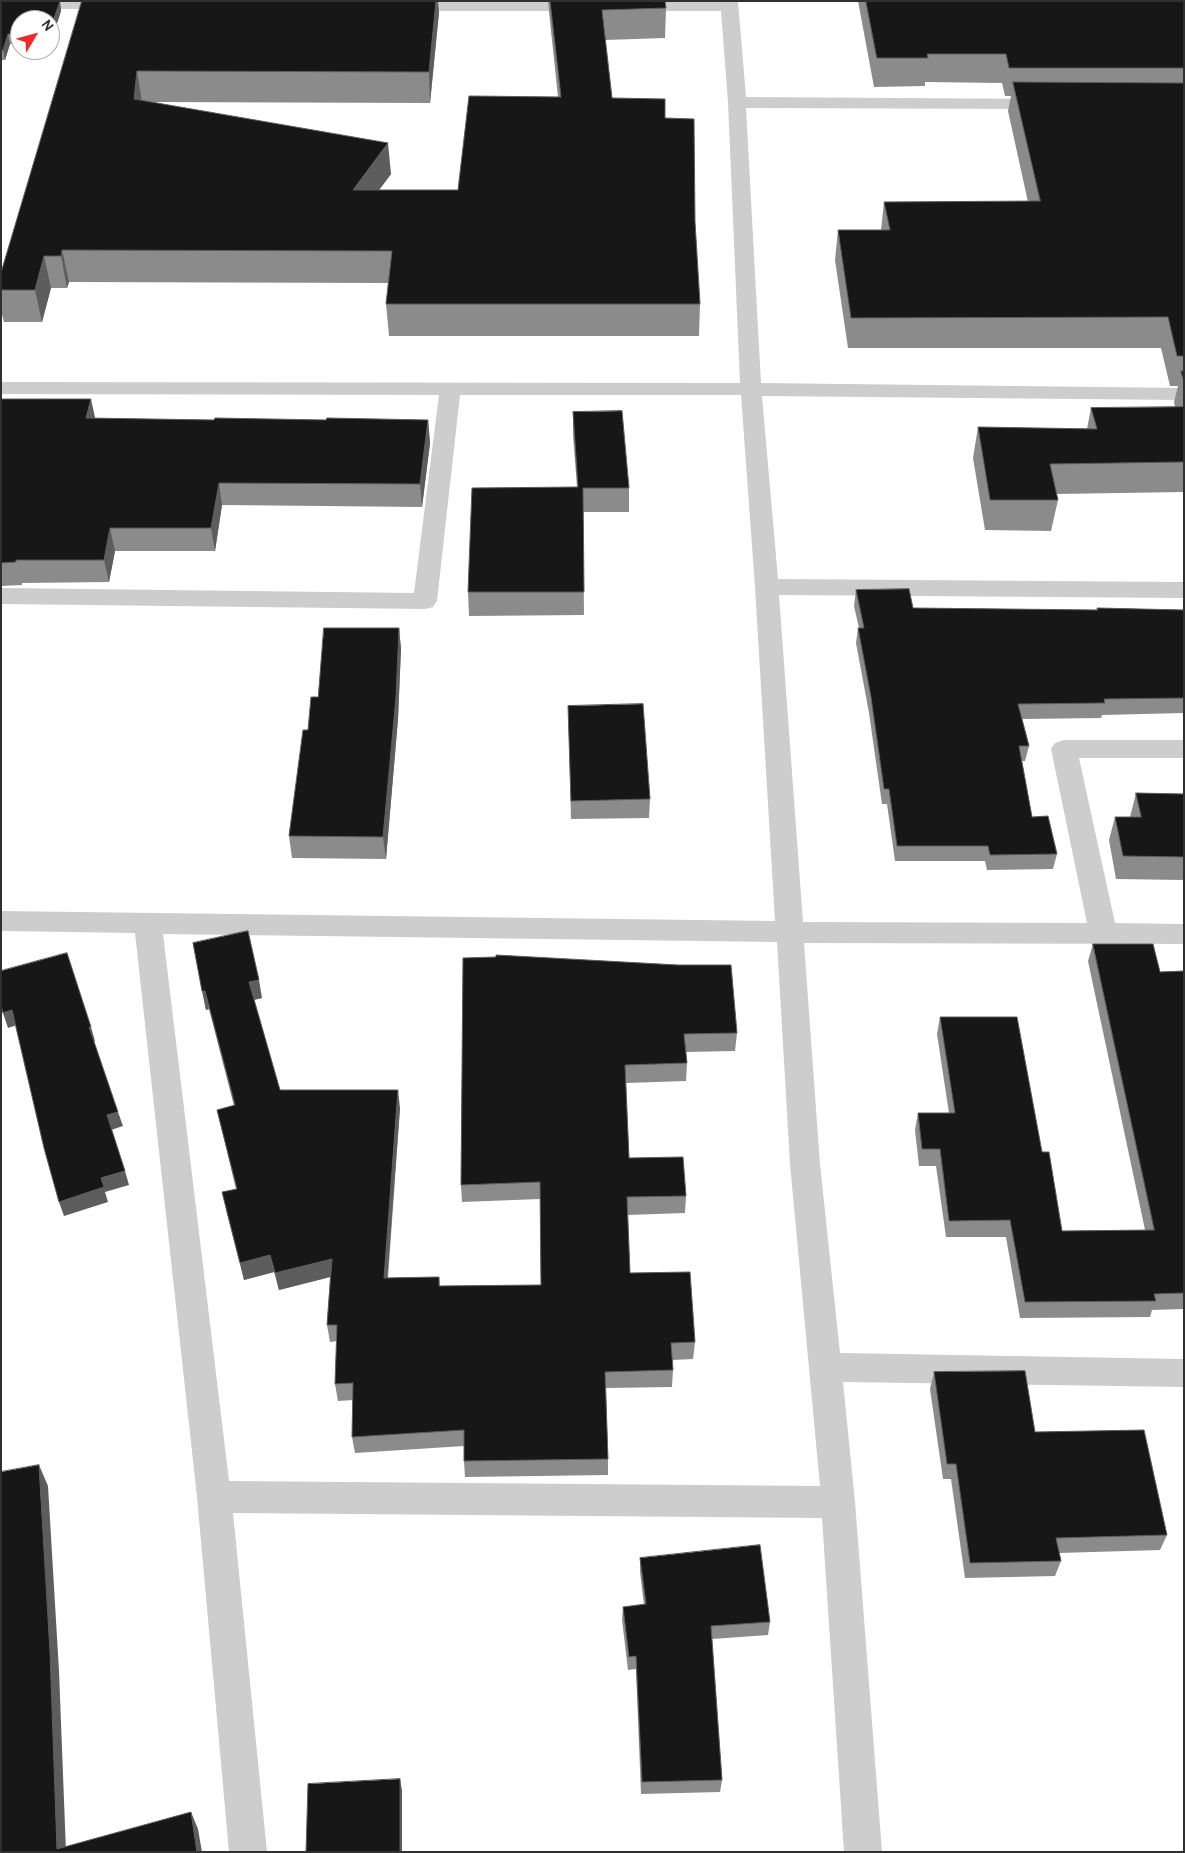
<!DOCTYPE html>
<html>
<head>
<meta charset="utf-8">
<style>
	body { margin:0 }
	#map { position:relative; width:1185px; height:1853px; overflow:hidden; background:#fff; font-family:Overpass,sans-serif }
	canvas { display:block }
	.frame { position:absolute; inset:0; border:2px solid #303030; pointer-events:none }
	.north { position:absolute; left:10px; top:10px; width:50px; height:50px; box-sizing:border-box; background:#fff; border:1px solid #acacac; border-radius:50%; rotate:53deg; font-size:14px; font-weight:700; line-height:20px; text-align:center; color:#303030 }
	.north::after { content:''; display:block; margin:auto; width:18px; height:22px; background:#f12929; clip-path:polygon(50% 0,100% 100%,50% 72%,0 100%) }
</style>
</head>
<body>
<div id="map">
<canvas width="1185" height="1853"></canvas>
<div class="frame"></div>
<div class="north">N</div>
</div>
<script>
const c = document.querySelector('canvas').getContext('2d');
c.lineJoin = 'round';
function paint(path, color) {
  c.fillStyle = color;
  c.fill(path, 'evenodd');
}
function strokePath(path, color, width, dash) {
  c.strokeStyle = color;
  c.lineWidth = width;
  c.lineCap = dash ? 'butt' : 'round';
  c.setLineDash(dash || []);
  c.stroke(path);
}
const minor = new Path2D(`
	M 1,1 L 124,1 L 126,4 L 123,8 L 117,9 L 1,9 Z
	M 398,1 L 587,1 L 591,2 L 594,6 L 591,10 L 585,11 L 400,11 L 394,10 L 391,6 L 394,2 Z
	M 626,1 L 738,1 L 746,97 L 1048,99 L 1054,100 L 1057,104 L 1054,108 L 1048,109 L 746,108 L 761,383 L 1184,388 L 1184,400 L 762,396 L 778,579 L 1184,582 L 1184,598 L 779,595 L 803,922 L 1087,923 L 1051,749 L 1055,743 L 1064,740 L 1184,740 L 1184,758 L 1079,758 L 1115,923 L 1184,924 L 1184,944 L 804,943 L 820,1164 L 840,1353 L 1184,1359 L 1184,1387 L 843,1382 L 855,1502 L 882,1852 L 844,1852 L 822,1518 L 233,1513 L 267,1852 L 229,1852 L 197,1497 L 135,933 L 1,931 L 1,911 L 775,921 L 755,587 L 741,395 L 460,395 L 437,601 L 433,607 L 425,609 L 1,604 L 1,588 L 414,593 L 439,395 L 1,394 L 1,382 L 740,383 L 728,102 L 721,11 L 628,11 L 622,10 L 619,6 L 622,2 ZM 163,934 L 777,942 L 790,1164 L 820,1486 L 229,1481 Z`);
const wall = new Path2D(`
	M 1,1 L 60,1 L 61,11 L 50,45 L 50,20 L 20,20 L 20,44 L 10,44 L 5,60 L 1,60 Z
	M 82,1 L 439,12 L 430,103 L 148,102 L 391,174 L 379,190 L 458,190 L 558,97 L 549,12 L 548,1 L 665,1 L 666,8 L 665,38 L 605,40 L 612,98 L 665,118 L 695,222 L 700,304 L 699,336 L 389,336 L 386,304 L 388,283 L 69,282 L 67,288 L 51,288 L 42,322 L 4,322 L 1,311 L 1,273 Z
	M 858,1 L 1184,1 L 1184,492 L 1056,494 L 1058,500 L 1051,531 L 985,530 L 973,458 L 978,427 L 1087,429 L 1091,408 L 1175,407 L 1174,402 L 1178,386 L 1170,386 L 1161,348 L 848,348 L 835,260 L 838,230 L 881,230 L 884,202 L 1028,202 L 1008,111 L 1011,96 L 1005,96 L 1002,83 L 925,82 L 925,86 L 874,87 Z
	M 1,399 L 95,418 L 214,420 L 428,420 L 430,443 L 422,507 L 222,505 L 215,551 L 115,551 L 109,582 L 22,583 L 22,585 L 1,586 Z
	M 573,412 L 629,488 L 629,512 L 583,512 L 584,615 L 469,616 L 468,592 L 577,487 L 573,435 Z
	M 856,590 L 913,608 L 1096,610 L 1097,608 L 1184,610 L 1184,713 L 1102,715 L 1101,718 L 1022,719 L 1029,746 L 1025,761 L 1022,761 L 1032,817 L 1057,854 L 1053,869 L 987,870 L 985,861 L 895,861 L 887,804 L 882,804 L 869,713 L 856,643 L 858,628 L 859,628 L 854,606 Z
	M 399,628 L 401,649 L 398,719 L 386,859 L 292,858 L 289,836 L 308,730 L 318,697 Z
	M 568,706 L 650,799 L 649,818 L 571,819 Z
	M 1136,793 L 1184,794 L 1184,880 L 1116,879 L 1109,840 L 1115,817 L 1130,817 Z
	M 193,943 L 262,998 L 254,1000 L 280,1090 L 400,1108 L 388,1278 L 439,1277 L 440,1286 L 541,1285 L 540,1199 L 462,1202 L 461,1185 L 463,958 L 737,1033 L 735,1051 L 686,1052 L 687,1063 L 686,1081 L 626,1083 L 629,1158 L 686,1196 L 685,1213 L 627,1215 L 630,1273 L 695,1342 L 693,1359 L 672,1360 L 673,1370 L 672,1387 L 606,1388 L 608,1459 L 608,1475 L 465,1477 L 464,1461 L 464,1446 L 355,1453 L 352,1437 L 353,1400 L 338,1401 L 335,1384 L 337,1341 L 330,1342 L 327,1325 L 330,1277 L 279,1290 L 274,1272 L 244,1280 L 226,1210 L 236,1189 L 217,1110 L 234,1106 L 209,1009 L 206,1010 Z
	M 1093,944 L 1160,972 L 1184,971 L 1184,1309 L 1152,1310 L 1150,1317 L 1020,1318 L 1006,1237 L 946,1237 L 936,1166 L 919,1166 L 915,1130 L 918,1113 L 949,1113 L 937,1034 L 940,1017 L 1042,1152 L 1062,1231 L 1145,1230 L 1088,961 Z
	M 934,1372 L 1167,1535 L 1160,1550 L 1059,1553 L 1061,1561 L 1055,1576 L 965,1578 L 951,1479 L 943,1479 L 930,1389 Z
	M 640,1558 L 770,1622 L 768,1635 L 712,1639 L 722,1780 L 720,1792 L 641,1794 L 636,1669 L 628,1670 L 622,1620 L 623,1607 L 644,1605 L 640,1572 Z`);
const shadedWall = new Path2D(`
	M 60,1 L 61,11 L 50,45 L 50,30 Z
	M 436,1 L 438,1 L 439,12 L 430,103 L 429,72 Z
	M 8,34 L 10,44 L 5,60 L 3,50 Z
	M 137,71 L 142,102 L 134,99 Z
	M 388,143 L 391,174 L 356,221 L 353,190 Z
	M 62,250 L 69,282 L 67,288 L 61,256 Z
	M 44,256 L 51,288 L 42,322 L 35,290 Z
	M 91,399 L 96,422 L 86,418 Z
	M 428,420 L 430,443 L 422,507 L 420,484 Z
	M 219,483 L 222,505 L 215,551 L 211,528 Z
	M 110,528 L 115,551 L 109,582 L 104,560 Z
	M 399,628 L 401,649 L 398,719 L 386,859 L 383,837 Z
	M 259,980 L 262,998 L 253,1000 L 249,982 Z
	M 202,991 L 205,991 L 209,1009 L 206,1010 Z
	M 12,1010 L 17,1025 L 8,1028 L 3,1013 Z
	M 89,1027 L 91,1027 L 95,1041 L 93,1042 Z
	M 398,1090 L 400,1108 L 386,1295 L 384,1278 Z
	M 118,1112 L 123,1126 L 111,1130 L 107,1115 Z
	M 125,1171 L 129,1185 L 105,1192 L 108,1202 L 64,1216 L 59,1202 L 101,1178 Z
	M 270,1255 L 274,1272 L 244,1280 L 240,1263 Z
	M 332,1259 L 334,1276 L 279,1290 L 275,1273 Z
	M 39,1465 L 48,1486 L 59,1671 L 66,1852 L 57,1849 Z
	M 400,1779 L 402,1790 L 402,1852 L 400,1852 Z
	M 191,1812 L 198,1829 L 202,1852 L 197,1852 Z`);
const building = new Path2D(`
	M 1,1 L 60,1 L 50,30 L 50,20 L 20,20 L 20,34 L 8,34 L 3,50 L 1,50 Z
	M 82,1 L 436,1 L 429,72 L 137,71 L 134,99 L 388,143 L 353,190 L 458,190 L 469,96 L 561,97 L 550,1 L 665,1 L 666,8 L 602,10 L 612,98 L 665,99 L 665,118 L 694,119 L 695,222 L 700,304 L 386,304 L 392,251 L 62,250 L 61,256 L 44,256 L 35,290 L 1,290 L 1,273 Z
	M 866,1 L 1184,1 L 1184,68 L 1009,68 L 1006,54 L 927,54 L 928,58 L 877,58 Z
	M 1013,82 L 1184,83 L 1184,356 L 1177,356 L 1168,317 L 851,318 L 838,230 L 890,230 L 884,202 L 1040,201 Z
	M 1181,371 L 1184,371 L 1184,382 Z
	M 1,399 L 91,399 L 86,418 L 214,420 L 215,418 L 326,420 L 327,418 L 428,420 L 420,484 L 219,483 L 211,528 L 110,528 L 104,560 L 16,560 L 16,562 L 1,563 Z
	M 1184,407 L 1184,462 L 1050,464 L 1058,500 L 990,500 L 978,427 L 1097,429 L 1091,408 Z
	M 622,411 L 629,488 L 583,488 L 584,592 L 468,592 L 472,488 L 578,487 L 573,412 Z
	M 909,589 L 913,608 L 1098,610 L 1097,608 L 1184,610 L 1184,698 L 1104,699 L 1105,703 L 1018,704 L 1029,746 L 1019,746 L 1032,817 L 1048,816 L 1057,854 L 990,855 L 988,846 L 897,846 L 889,789 L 884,789 L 871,697 L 858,628 L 864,628 L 856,590 Z
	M 324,628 L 399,628 L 396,697 L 383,837 L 289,836 L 303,730 L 308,730 L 311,697 L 318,697 Z
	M 643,704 L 650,799 L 571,801 L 568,706 Z
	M 1136,793 L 1184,794 L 1184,857 L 1123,856 L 1115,817 L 1141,817 Z
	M 248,931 L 259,980 L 249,982 L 280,1090 L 398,1090 L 384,1278 L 439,1277 L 439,1286 L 541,1285 L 540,1182 L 461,1185 L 463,958 L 496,957 L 496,955 L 678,965 L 731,965 L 737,1033 L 684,1034 L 687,1063 L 625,1065 L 629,1158 L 683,1157 L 686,1196 L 627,1197 L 630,1273 L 690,1272 L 695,1342 L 671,1343 L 673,1370 L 605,1372 L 608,1459 L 464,1461 L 464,1430 L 352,1437 L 353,1383 L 335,1384 L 337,1325 L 327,1325 L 332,1259 L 275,1273 L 270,1255 L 240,1263 L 222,1192 L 237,1189 L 217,1110 L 235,1105 L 205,991 L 202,991 L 193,943 Z
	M 1093,944 L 1153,944 L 1160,972 L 1184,971 L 1184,1293 L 1154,1294 L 1156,1301 L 1025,1302 L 1010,1220 L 949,1221 L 940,1149 L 922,1149 L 918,1113 L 955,1113 L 940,1017 L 1017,1017 L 1042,1152 L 1049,1152 L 1062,1231 L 1154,1230 Z
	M 67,953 L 91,1027 L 89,1027 L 118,1112 L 107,1115 L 125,1171 L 101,1178 L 104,1187 L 59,1202 L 44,1148 L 12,1010 L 3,1013 L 1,1006 L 1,971 Z
	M 1025,1371 L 1035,1432 L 1144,1430 L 1167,1535 L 1056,1538 L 1061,1561 L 970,1563 L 956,1464 L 947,1464 L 934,1372 Z
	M 39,1465 L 50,1652 L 57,1849 L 191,1812 L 197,1852 L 1,1852 L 1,1472 Z
	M 760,1545 L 770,1622 L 711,1626 L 722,1780 L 642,1782 L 636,1656 L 629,1657 L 623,1607 L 646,1604 L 640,1558 Z
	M 400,1779 L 400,1852 L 306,1852 L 308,1784 Z`);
paint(minor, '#cdcdcd');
paint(wall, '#8b8b8b');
paint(shadedWall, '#5d5d5d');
paint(building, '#171717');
strokePath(building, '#5d5d5d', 1);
</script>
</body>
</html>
